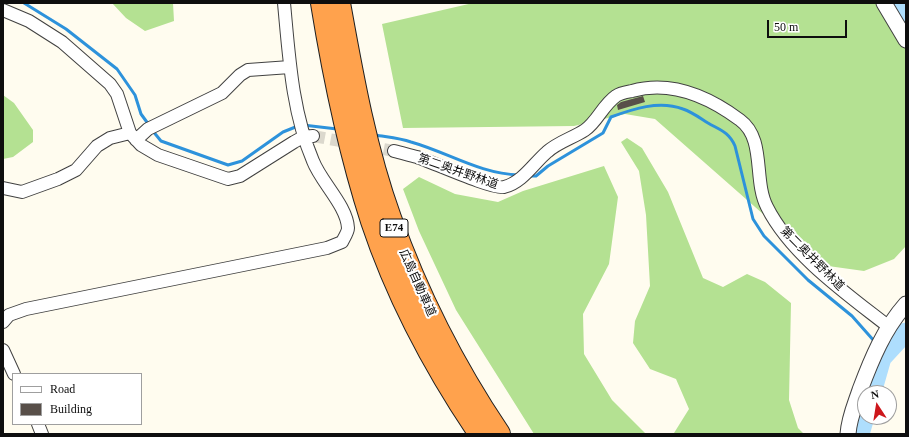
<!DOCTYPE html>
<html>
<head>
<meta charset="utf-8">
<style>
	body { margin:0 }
	#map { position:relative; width:909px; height:437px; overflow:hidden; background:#fffcef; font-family:"Times New Roman",serif }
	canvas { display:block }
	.frame { position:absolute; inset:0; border:4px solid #0e0e0e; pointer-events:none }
	.legend { position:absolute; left:12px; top:373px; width:130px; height:52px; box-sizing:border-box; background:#fff; border:1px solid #9f9f9f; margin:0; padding:5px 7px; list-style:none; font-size:12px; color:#0e0e0e }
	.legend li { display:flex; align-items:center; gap:8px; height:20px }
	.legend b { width:20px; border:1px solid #9f9f9f }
	.north { position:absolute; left:857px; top:385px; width:40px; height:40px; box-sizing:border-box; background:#fff; border:1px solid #9f9f9f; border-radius:50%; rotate:348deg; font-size:11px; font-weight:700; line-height:16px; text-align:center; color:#0e0e0e }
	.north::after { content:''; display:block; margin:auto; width:14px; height:18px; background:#cd171c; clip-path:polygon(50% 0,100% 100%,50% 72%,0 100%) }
	.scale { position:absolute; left:767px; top:20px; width:80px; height:18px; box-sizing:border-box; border:2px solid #0e0e0e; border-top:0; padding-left:5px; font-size:12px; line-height:14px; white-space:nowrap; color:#0e0e0e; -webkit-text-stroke:3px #fff; paint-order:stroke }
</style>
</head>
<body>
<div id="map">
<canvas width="909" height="437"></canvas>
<div class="frame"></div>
<ul class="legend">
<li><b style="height:5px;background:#fff"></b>Road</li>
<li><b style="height:11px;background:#584f49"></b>Building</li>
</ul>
<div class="north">N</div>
<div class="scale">50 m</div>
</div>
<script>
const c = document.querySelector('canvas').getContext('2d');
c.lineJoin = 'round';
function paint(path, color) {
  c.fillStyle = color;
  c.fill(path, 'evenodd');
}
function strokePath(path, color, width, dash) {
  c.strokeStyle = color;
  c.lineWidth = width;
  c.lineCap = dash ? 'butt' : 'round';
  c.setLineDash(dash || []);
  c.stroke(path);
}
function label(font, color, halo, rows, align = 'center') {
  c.font = font + ' "Times New Roman","Noto Sans JP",serif';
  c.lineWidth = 4;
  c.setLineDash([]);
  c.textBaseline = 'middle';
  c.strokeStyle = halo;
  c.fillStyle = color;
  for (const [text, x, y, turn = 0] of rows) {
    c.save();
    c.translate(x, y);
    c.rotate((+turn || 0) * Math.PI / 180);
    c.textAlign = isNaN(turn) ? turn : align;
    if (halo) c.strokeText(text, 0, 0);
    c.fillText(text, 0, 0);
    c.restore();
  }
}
const forest = new Path2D(`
	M 112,3 L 173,3 L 174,21 L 145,31 L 126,18 Z
	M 473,3 L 906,3 L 906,246 L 894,259 L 864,271 L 821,265 L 655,119 L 625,114 L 574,126 L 403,128 L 382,24 Z
	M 3,95 L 14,103 L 33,130 L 33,142 L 13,157 L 3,159 Z
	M 627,138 L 642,148 L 668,192 L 703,278 L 723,287 L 747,274 L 765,282 L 791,303 L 789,400 L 798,428 L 804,434 L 671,434 L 674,433 L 689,409 L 676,379 L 650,369 L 633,343 L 635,321 L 650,286 L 646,215 L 639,171 L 621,142 Z
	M 604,166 L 618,197 L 609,264 L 583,314 L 584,354 L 612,400 L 646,434 L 534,434 L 456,310 L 419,231 L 403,189 L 419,177 L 455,194 L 498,202 L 523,191 Z`);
const stream = new Path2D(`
	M 24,3 L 66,29 L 117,69 L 135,95 L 141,114 L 149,125
	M 303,125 L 337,129
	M 152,130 L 161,141 L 228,165 L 242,161 L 283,132 L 298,126
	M 375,135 C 386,137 399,138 411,142 C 447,152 480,174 519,175
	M 528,176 L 536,176 L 548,166 L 603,133 L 611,117 C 633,109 659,100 683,109 C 692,112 700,118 708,123 C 720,130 729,132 735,146 L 753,219 L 764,236 L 808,280 L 852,316 L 875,342
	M 883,347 L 888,350`);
const river = new Path2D(`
	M 898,3 L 906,16
	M 872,393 L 882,358 L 906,332
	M 860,434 L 865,417`);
const building = new Path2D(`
	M 643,96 L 645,102 L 618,110 L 617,105 L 621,102 Z`);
const minorTunnel = new Path2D(`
	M 313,136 L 394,151`);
const minor = new Path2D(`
	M 3,10 L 29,21 L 62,42 L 110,84 L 117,94 L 130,133 L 141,145 L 158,155 L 228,179 L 240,176 L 294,142 L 303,137 L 313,136
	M 136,140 L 148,129 L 222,93 L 240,75 L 248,70 L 290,67
	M 394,151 C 402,153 409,155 417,157 C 432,162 494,190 504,187 C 522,183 534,163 547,152 C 558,142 573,138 585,130 C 597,122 603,105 616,96 C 620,93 627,92 632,91 C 671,80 709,97 740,120 C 766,139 753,180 767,207 C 791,255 847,294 889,327
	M 3,188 L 22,192 L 58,179 L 76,170 L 97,146 L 110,138 L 130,133
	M 3,322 L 9,315 L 26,309 L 327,248 L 342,242 C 344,238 348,232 348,228 C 347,206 321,182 313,161 C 292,112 289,56 284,3
	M 3,350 L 14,374
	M 38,424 L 42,434`);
const tertiary = new Path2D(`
	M 884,3 L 906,40
	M 848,434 C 849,418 855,405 860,390 C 872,358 884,329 906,304`);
const motorway = new Path2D(`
	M 322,3 C 334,77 349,150 372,221 C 397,296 436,369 480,434
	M 339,3 C 352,75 365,149 390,218 C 417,294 454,367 499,434`);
const shields = [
	[394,228,28]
];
const shieldNames = [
	["E74",394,228]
];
const streetNames = [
	["第二奥井野林道",458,172,19],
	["第二奥井野林道",812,259,45],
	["広島自動車道",417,283,66]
];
paint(forest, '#b4e192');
strokePath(stream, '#2d92db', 3);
strokePath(river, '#aedefd', 19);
paint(building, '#584f49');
strokePath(minorTunnel, '#dbd8cd', 12, [12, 6]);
strokePath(minor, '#414141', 14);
strokePath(tertiary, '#414141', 17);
strokePath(motorway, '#1f1f1f', 24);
strokePath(minor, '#fff', 12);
strokePath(tertiary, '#fff', 15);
strokePath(motorway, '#ffa24d', 22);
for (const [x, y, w] of shields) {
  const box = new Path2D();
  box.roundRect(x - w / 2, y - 9, w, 18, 3);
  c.fillStyle = '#fff';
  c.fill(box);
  strokePath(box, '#0e0e0e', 1);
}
label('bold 11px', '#0e0e0e', null, shieldNames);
label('12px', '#0e0e0e', '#fff', streetNames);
</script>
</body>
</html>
